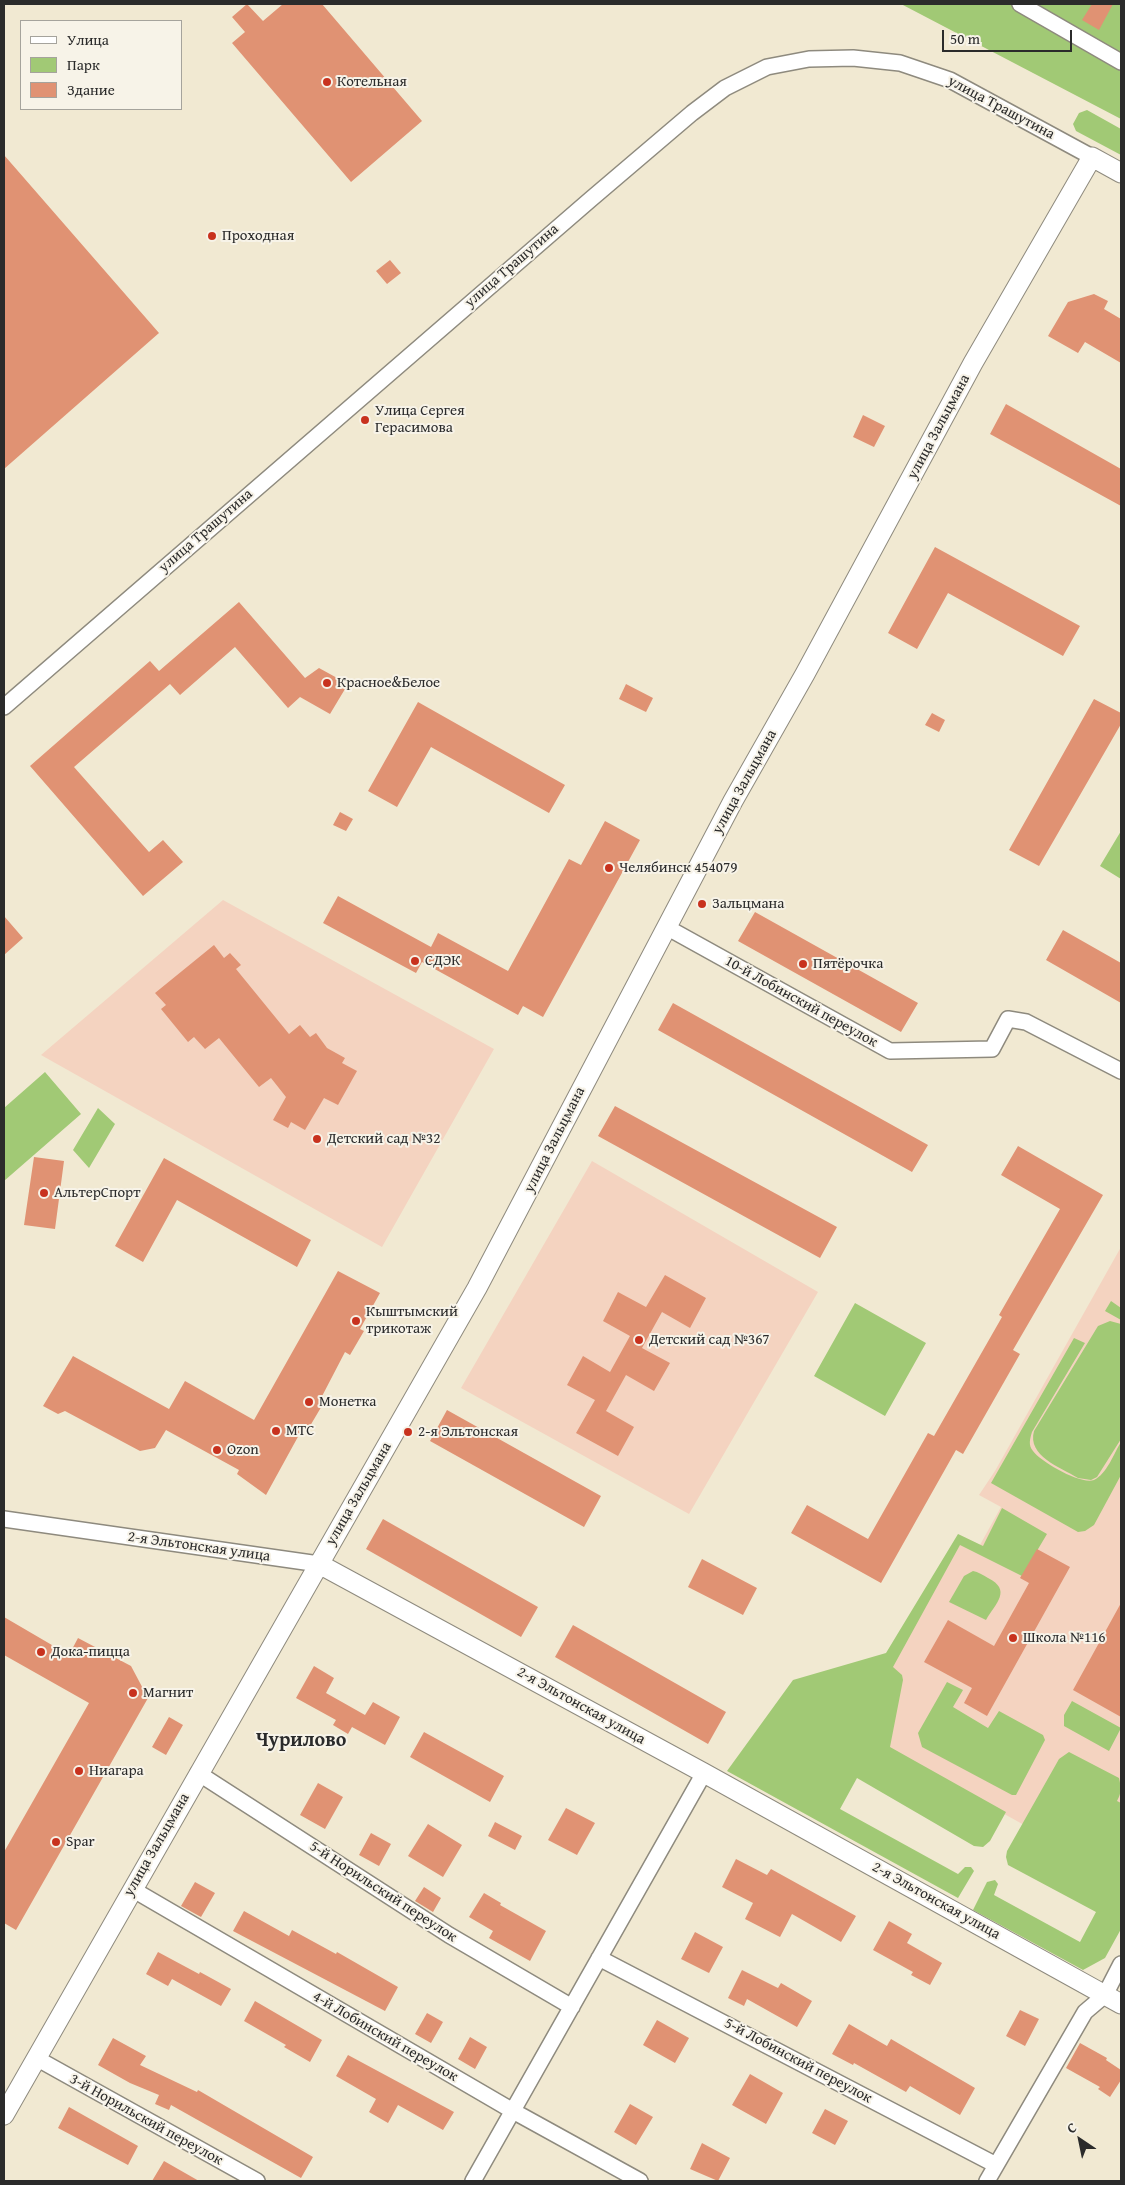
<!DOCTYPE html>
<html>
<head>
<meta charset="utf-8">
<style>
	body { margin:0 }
	#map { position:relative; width:1125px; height:2185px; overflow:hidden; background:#f1e9d2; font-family:"Gentium Book Plus",serif }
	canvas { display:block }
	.frame { position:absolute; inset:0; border:5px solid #2b2b2b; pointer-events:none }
	.legend { position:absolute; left:20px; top:20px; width:162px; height:90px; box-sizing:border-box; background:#f7f3e8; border:1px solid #a5a39c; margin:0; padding:6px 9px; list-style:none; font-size:15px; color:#2b2b2b }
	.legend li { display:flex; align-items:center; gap:10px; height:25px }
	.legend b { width:25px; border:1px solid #a5a39c }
	.north { position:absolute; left:1055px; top:2115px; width:50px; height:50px; -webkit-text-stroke:4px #f7f3e8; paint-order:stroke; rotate:326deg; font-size:14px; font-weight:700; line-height:20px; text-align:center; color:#2b2b2b }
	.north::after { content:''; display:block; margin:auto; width:18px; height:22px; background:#2b2b2b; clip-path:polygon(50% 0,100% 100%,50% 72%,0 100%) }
	.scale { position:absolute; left:942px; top:30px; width:130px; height:22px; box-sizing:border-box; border:2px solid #2b2b2b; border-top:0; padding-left:6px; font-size:15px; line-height:18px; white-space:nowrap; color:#2b2b2b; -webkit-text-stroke:4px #f7f3e8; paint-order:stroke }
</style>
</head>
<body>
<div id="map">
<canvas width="1125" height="2185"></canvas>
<div class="frame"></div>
<ul class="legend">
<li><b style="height:6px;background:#fff"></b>Улица</li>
<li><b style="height:14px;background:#a1c975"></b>Парк</li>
<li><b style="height:14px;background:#e09273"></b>Здание</li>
</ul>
<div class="north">С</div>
<div class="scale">50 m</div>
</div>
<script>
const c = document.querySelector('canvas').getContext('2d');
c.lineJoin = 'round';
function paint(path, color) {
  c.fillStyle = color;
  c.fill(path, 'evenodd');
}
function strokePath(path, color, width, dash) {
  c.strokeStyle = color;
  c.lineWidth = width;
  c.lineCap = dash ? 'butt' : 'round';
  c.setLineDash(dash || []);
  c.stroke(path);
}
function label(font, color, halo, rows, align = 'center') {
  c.font = font + ' "Gentium Book Plus",serif';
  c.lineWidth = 4;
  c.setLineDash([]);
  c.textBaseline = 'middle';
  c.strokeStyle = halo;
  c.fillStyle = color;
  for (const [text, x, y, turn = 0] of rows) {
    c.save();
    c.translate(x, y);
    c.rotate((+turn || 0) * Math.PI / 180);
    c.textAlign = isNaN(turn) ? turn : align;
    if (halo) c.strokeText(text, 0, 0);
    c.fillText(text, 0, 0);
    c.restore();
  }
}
const built = new Path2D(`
	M 223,900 L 494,1049 L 382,1247 L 41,1055 Z
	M 592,1161 L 818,1292 L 689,1514 L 461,1388 Z
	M 1121,1247 L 1121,1863 L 1114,1875 L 855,1731 L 960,1535 L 980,1545 L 1001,1507 L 979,1495 L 995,1471 Z`);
const green = new Path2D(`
	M 901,4 L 1121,4 L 1121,119 Z
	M 1087,110 L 1121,129 L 1121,155 L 1076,131 L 1073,124 L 1079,113 Z
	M 1121,831 L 1121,879 L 1100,866 Z
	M 45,1072 L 81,1114 L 4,1181 L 4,1108 Z
	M 98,1108 L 115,1124 L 89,1168 L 73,1150 Z
	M 1111,1301 L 1121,1308 L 1121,1320 L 1105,1311 Z
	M 855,1303 L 926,1343 L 885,1416 L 814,1376 Z
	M 1110,1321 L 1121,1324 L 1121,1439 L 1097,1477 L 1091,1480 L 1078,1478 C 1060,1467 1027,1456 1034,1431 L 1098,1326 Z
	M 1074,1338 L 1085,1343 L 1032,1432 C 1030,1439 1028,1445 1033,1451 C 1041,1462 1081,1485 1094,1480 C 1107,1474 1114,1453 1121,1442 L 1121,1475 L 1094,1525 L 1085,1531 L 1078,1532 L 991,1483 Z
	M 1002,1508 L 1047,1534 L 1022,1576 L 960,1545 L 893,1667 L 902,1675 L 903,1680 L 890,1747 L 1006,1812 L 990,1841 L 983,1847 L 974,1846 L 857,1778 L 840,1809 L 958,1874 L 965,1867 L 971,1867 L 974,1871 L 958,1898 L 727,1771 L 793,1680 L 886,1653 L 958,1534 L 983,1546 Z
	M 973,1571 C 978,1572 983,1575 988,1578 C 1012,1590 996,1603 986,1620 L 949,1602 L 964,1576 Z
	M 947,1682 L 963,1690 L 953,1707 L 988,1728 L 999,1711 L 1043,1735 L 1045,1740 L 1016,1795 L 1012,1795 L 922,1747 L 918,1733 Z
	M 1072,1701 L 1121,1728 L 1109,1751 L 1064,1726 L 1064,1715 Z
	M 1069,1752 L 1119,1778 C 1121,1787 1122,1792 1117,1801 L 1121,1803 L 1121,1929 L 1105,1958 L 1083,1970 L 973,1910 L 987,1882 L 995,1880 L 998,1884 L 994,1895 L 1080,1942 L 1096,1912 L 1008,1865 L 1006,1857 L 1007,1851 L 1059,1759 Z`);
const building = new Path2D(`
	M 247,4 L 263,21 L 283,4 L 322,4 L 422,121 L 351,182 L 232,43 L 245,32 L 232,17 Z
	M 1092,4 L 1113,4 L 1099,30 L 1082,20 Z
	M 4,155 L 159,333 L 4,469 Z
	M 390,260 L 401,273 L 387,284 L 376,271 Z
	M 1094,294 L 1108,301 L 1104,309 L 1121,319 L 1121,363 L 1085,342 L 1078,353 L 1048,336 L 1068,302 Z
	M 1006,404 L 1121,469 L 1121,506 L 990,434 Z
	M 863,415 L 885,426 L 874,447 L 853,437 Z
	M 935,547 L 1080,626 L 1063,656 L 948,593 L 917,649 L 888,633 Z
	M 239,602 L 305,678 L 319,668 L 348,684 L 330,714 L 300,697 L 288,708 L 235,647 L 180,695 L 170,684 L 74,767 L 149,852 L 163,840 L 183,862 L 143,896 L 30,766 L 150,661 L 159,671 Z
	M 626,684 L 653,698 L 646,712 L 619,699 Z
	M 1094,699 L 1121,713 L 1121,724 L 1039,866 L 1009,850 Z
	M 418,702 L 565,785 L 549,813 L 431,747 L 397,807 L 368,791 Z
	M 932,713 L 945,720 L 939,732 L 925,725 Z
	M 340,812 L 353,819 L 346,831 L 333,825 Z
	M 605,821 L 640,840 L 543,1017 L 523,1006 L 518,1015 L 422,962 L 416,973 L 323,923 L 338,896 L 431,947 L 438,933 L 508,971 L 569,859 L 581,865 Z
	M 755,912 L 918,1003 L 901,1032 L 738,941 Z
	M 4,916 L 23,938 L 4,955 Z
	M 1063,930 L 1121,963 L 1121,1003 L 1046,960 Z
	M 214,945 L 224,958 L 230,953 L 241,965 L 236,969 L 289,1034 L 300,1025 L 310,1037 L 316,1033 L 327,1048 L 345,1058 L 342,1063 L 357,1071 L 338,1105 L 324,1098 L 305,1130 L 291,1122 L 288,1128 L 273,1120 L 286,1097 L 271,1078 L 259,1087 L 219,1038 L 205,1049 L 194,1037 L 188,1042 L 161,1009 L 166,1005 L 155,993 Z
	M 673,1003 L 928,1145 L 912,1172 L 658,1030 Z
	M 615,1106 L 837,1227 L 820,1258 L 598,1136 Z
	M 1018,1146 L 1103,1195 L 1013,1350 L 1020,1354 L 963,1454 L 956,1450 L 881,1583 L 791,1533 L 807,1505 L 868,1539 L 928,1433 L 934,1436 L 1002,1317 L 999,1315 L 1060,1209 L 1001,1175 Z
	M 34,1157 L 64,1161 L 55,1229 L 24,1225 Z
	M 164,1158 L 311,1240 L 297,1267 L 177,1200 L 143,1262 L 115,1246 Z
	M 338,1271 L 380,1293 L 360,1329 L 364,1331 L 350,1355 L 345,1352 L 319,1402 L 323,1404 L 310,1426 L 305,1424 L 266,1495 L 237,1474 L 239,1470 L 166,1430 L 155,1448 L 140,1451 L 65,1411 L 58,1414 L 43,1406 L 73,1356 L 169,1409 L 185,1381 L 254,1420 Z
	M 665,1275 L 706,1298 L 690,1328 L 662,1312 L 642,1348 L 670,1363 L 654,1391 L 626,1375 L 606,1411 L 634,1427 L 618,1456 L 576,1433 L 595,1400 L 567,1385 L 583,1356 L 610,1372 L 630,1336 L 603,1321 L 618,1292 L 646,1307 Z
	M 447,1410 L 601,1496 L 584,1527 L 430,1441 Z
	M 383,1519 L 538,1607 L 521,1637 L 366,1549 Z
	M 1037,1549 L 1070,1567 L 987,1716 L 964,1703 L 972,1688 L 924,1662 L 948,1620 L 994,1646 L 1029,1583 L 1020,1578 Z
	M 702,1559 L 757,1588 L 743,1615 L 688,1587 Z
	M 1121,1603 L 1121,1717 L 1073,1690 Z
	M 4,1617 L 69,1655 L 78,1638 L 131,1666 L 148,1698 L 16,1930 L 4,1923 L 4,1852 L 89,1703 L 4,1655 Z
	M 573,1625 L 726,1712 L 708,1744 L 555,1657 Z
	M 314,1666 L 334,1678 L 326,1693 L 365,1715 L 373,1702 L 400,1717 L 385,1745 L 352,1727 L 348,1734 L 333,1725 L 336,1720 L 296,1698 Z
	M 169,1717 L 183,1725 L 166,1755 L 152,1747 Z
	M 424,1732 L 504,1776 L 490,1802 L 410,1757 Z
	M 318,1783 L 343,1797 L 325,1829 L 300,1815 Z
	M 566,1808 L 595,1823 L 577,1855 L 548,1840 Z
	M 495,1822 L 522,1836 L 515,1850 L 488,1836 Z
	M 428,1824 L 462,1845 L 443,1877 L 408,1856 Z
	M 371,1833 L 391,1844 L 379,1866 L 359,1855 Z
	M 736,1859 L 767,1875 L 771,1869 L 856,1916 L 841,1942 L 792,1914 L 780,1937 L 745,1919 L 753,1903 L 722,1887 Z
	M 195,1882 L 215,1893 L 201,1917 L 181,1906 Z
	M 424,1887 L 441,1898 L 433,1912 L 415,1901 Z
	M 484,1893 L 501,1903 L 500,1905 L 546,1931 L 530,1961 L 489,1938 L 493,1931 L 469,1917 Z
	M 244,1911 L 289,1936 L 292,1930 L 336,1954 L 337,1952 L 398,1987 L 385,2011 L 233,1931 Z
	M 889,1921 L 912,1934 L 907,1943 L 942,1963 L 930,1985 L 911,1975 L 913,1972 L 873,1950 Z
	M 695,1932 L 723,1947 L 709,1973 L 681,1959 Z
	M 158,1952 L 199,1974 L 200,1972 L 231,1989 L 221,2006 L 172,1979 L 168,1986 L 146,1974 Z
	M 742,1970 L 778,1988 L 781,1983 L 812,2001 L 797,2027 L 747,1999 L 744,2006 L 728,1998 Z
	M 255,2001 L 322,2040 L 310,2062 L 284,2047 L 286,2045 L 244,2021 Z
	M 1020,2010 L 1039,2019 L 1025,2046 L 1006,2036 Z
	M 427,2013 L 443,2022 L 431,2043 L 415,2034 Z
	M 657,2020 L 689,2038 L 675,2063 L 643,2045 Z
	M 849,2024 L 887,2046 L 891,2039 L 975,2088 L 960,2115 L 910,2086 L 906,2092 L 854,2063 L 853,2065 L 832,2054 Z
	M 470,2037 L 487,2047 L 475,2069 L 458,2059 Z
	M 113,2038 L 146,2056 L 140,2065 L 197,2092 L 198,2090 L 313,2157 L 301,2178 L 171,2105 L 169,2110 L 155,2104 L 159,2095 L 130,2083 L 98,2065 Z
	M 1080,2043 L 1107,2058 L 1106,2060 L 1121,2070 L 1121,2080 L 1110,2097 L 1098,2089 L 1100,2087 L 1066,2068 Z
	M 348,2055 L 454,2112 L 443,2130 L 398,2105 L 388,2123 L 369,2112 L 376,2099 L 336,2076 Z
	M 750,2074 L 783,2093 L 766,2124 L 732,2105 Z
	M 630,2104 L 653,2117 L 636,2145 L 614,2132 Z
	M 69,2107 L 138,2146 L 128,2165 L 58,2128 Z
	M 825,2109 L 848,2121 L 835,2145 L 812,2133 Z
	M 702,2143 L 730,2158 L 718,2181 L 690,2169 Z
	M 164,2161 L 199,2181 L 152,2181 Z`);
const minor = new Path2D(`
	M 1020,4 L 1121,62
	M 4,707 L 591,199 L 692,113 L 725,88 L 767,67 L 809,59 L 853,58 L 900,63 L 950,80 L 1092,157
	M 668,928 L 890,1051 L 992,1049 L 1008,1019 L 1026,1022 L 1121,1071
	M 4,1519 L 319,1564
	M 198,1773 L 449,1935 L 572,2007
	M 132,1889 L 513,2111 L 640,2181
	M 599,1958 L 996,2165
	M 36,2058 L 257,2181
	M 473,2181 L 704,1773
	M 987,2181 L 1085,2012 L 1105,1995 L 1121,1964`);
const tertiary = new Path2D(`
	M 319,1564 L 704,1773 L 1121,2004
	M 4,2115 L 477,1288 L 733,801 L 805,674 L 973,363 L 1092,157 L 1121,173`);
const markers = [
	[327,82,5,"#c8321e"],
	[212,236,5,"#c8321e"],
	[365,420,5,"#c8321e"],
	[327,683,5,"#c8321e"],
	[609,868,5,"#c8321e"],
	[702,904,5,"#c8321e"],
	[415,961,5,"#c8321e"],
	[803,964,5,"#c8321e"],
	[317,1139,5,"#c8321e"],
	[44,1193,5,"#c8321e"],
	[356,1321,5,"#c8321e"],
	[639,1340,5,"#c8321e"],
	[309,1402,5,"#c8321e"],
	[276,1431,5,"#c8321e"],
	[408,1432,5,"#c8321e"],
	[217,1450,5,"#c8321e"],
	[1013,1638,5,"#c8321e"],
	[41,1652,5,"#c8321e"],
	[133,1693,5,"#c8321e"],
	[79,1771,5,"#c8321e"],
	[56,1842,5,"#c8321e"]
];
const poiNames = [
	["Котельная",337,82],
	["Проходная",222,236],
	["Улица Сергея",375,411],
	["Герасимова",375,428],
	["Красное&Белое",337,683],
	["Челябинск 454079",619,868],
	["Зальцмана",712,904],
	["СДЭК",425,961],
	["Пятёрочка",813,964],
	["Детский сад №32",327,1139],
	["АльтерСпорт",54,1193],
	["Кыштымский",366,1312],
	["трикотаж",366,1329],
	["Детский сад №367",649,1340],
	["Монетка",319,1402],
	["МТС",286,1431],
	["2-я Эльтонская",418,1432],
	["Ozon",227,1450],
	["Школа №116",1023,1638],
	["Дока-пицца",51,1652],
	["Магнит",143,1693],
	["Ниагара",89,1771],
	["Spar",66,1842]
];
const streetNames = [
	["улица Трашутина",1001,108,28],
	["улица Трашутина",512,266,-41],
	["улица Зальцмана",939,427,-62],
	["улица Трашутина",206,531,-41],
	["улица Зальцмана",745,782,-61],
	["10-й Лобинский переулок",801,1002,29],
	["улица Зальцмана",555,1140,-63],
	["улица Зальцмана",359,1494,-60],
	["2-я Эльтонская улица",199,1547,8],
	["2-я Эльтонская улица",581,1706,29],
	["улица Зальцмана",157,1845,-60],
	["5-й Норильский переулок",383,1892,33],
	["2-я Эльтонская улица",936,1901,29],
	["4-й Лобинский переулок",385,2037,30],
	["5-й Лобинский переулок",798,2061,28],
	["3-й Норильский переулок",146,2120,29]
];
const districtNames = [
	["Чурилово",301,1741]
];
paint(built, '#f4d3c0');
paint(green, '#a1c975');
paint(building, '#e09273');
strokePath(minor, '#8e8a7e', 18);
strokePath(tertiary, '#8e8a7e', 21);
strokePath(minor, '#fff', 15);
strokePath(tertiary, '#fff', 19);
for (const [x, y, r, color] of markers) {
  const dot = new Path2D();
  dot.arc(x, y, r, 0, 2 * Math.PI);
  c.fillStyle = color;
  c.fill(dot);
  strokePath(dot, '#f7f3e8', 2);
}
label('15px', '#2b2b2b', '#f7f3e8', poiNames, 'left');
label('15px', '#2b2b2b', '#f7f3e8', streetNames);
label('bold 20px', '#2b2b2b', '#f7f3e8', districtNames);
</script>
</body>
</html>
